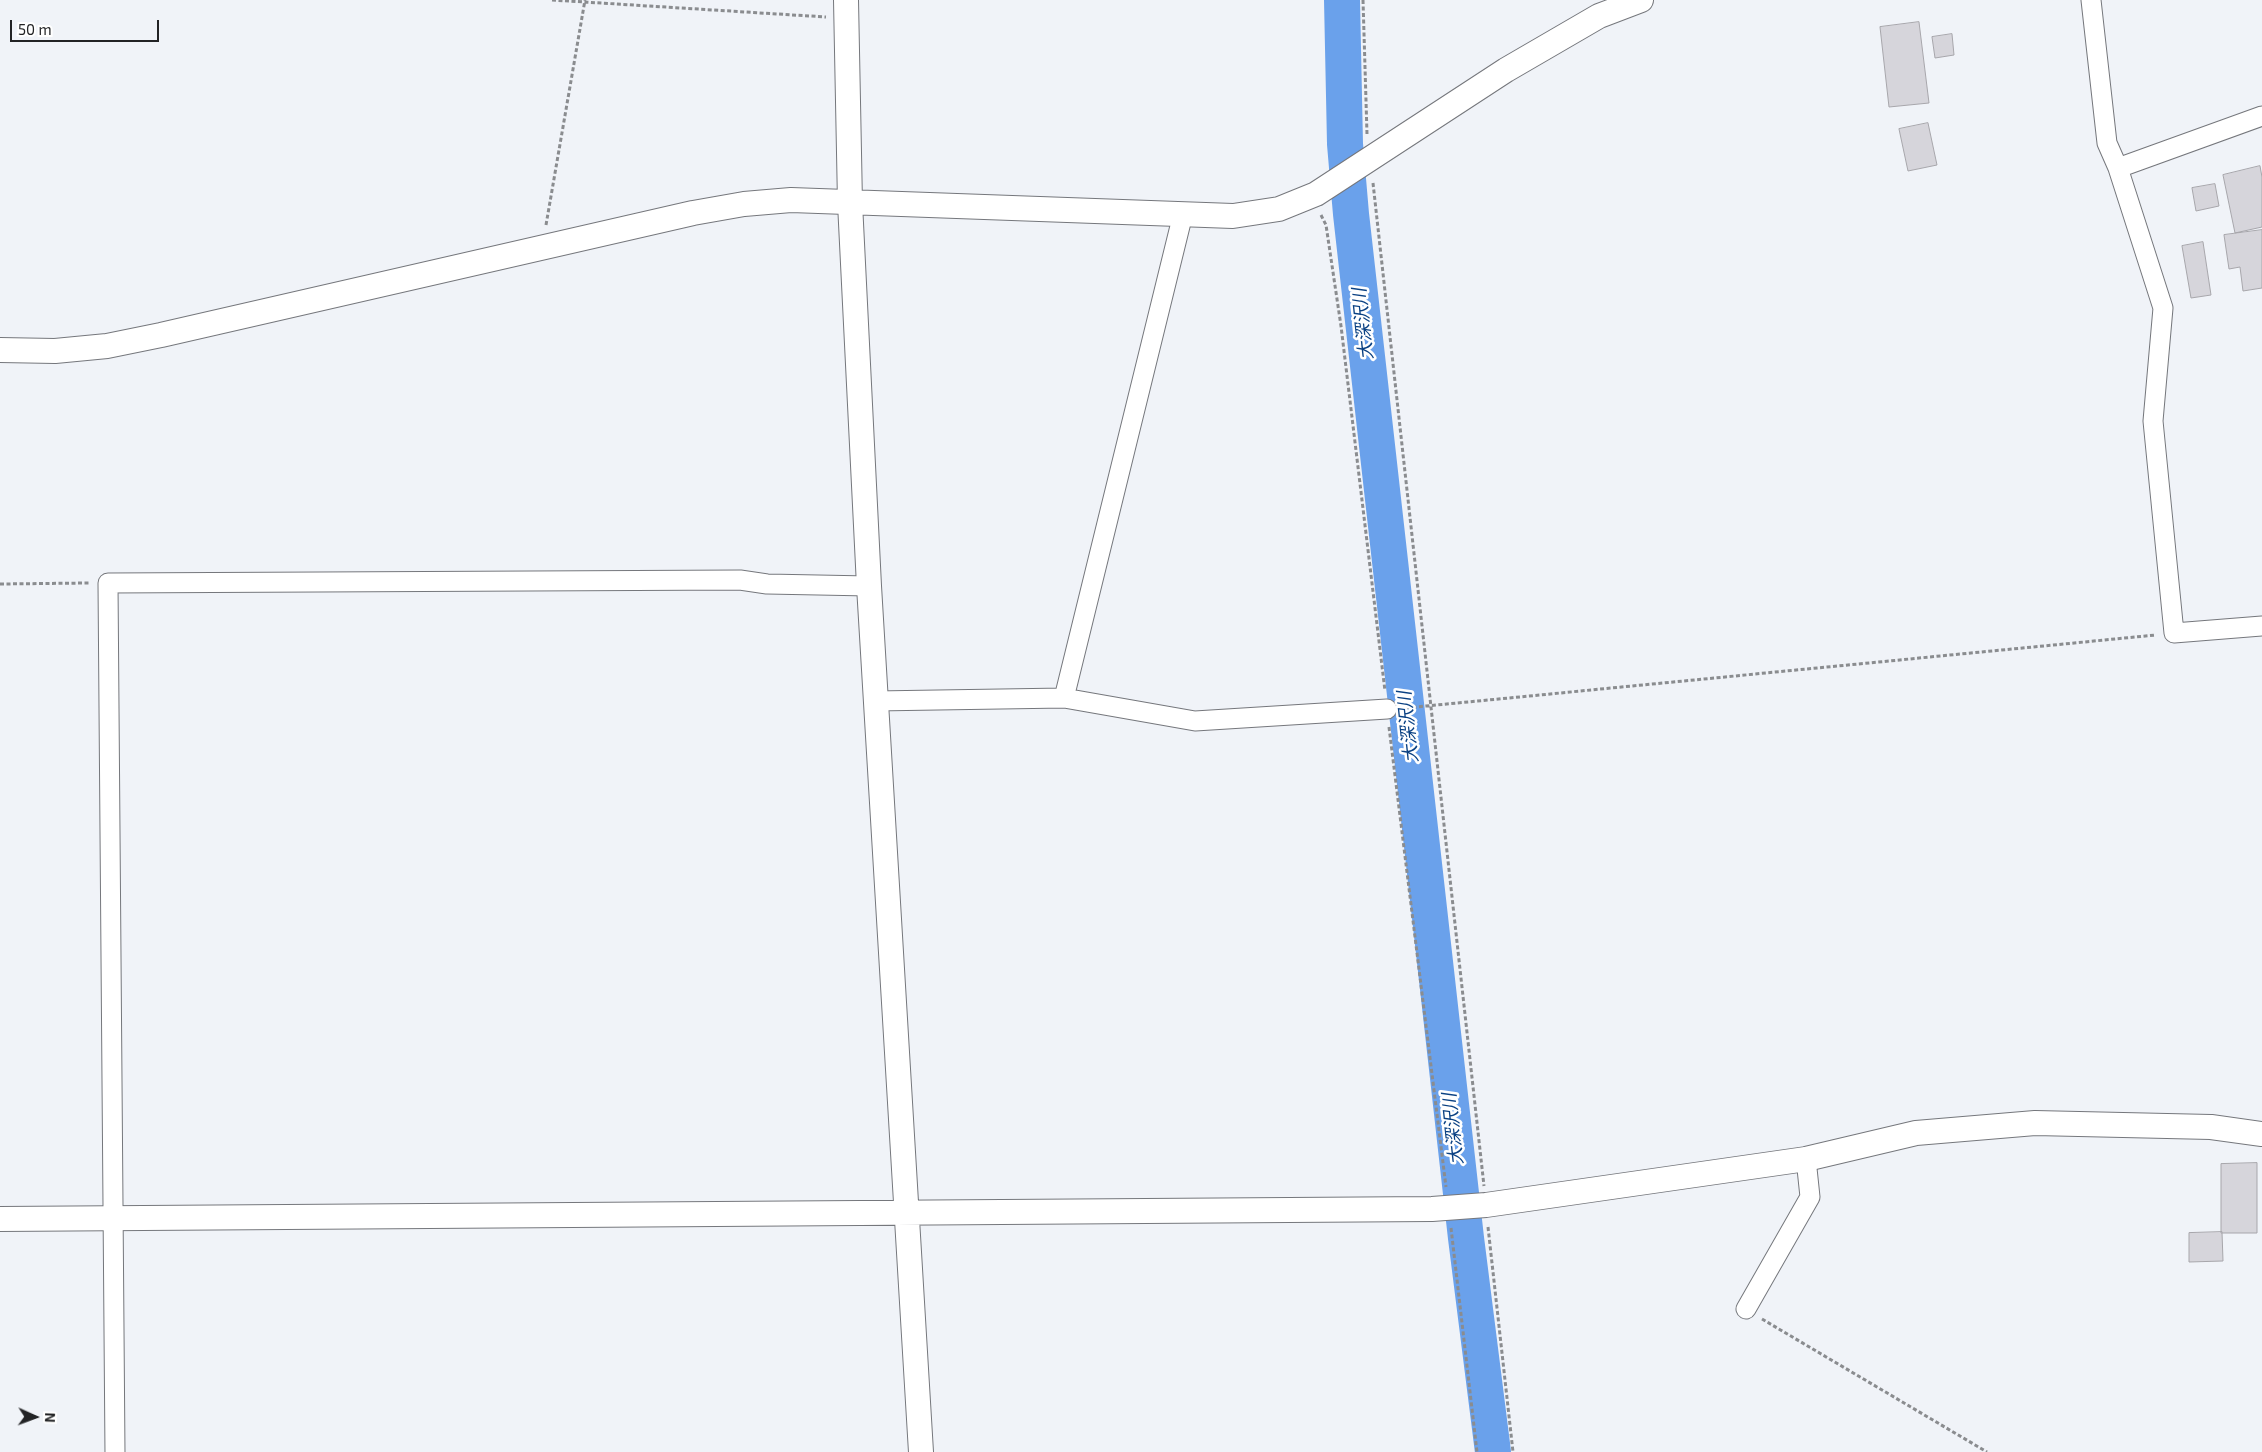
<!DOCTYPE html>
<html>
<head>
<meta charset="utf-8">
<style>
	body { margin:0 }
	#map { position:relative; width:2262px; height:1452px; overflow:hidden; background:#f0f3f8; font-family:"Exo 2",sans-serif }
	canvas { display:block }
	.north { position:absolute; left:10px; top:1392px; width:50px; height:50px; -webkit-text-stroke:4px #fff; paint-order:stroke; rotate:92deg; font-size:14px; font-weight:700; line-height:20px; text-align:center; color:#222325 }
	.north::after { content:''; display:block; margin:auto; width:18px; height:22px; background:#222325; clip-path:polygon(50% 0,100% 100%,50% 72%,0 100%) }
	.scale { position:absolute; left:10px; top:20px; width:149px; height:22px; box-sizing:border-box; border:2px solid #222325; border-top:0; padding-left:6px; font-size:15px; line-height:18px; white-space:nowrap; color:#222325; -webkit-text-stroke:4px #fff; paint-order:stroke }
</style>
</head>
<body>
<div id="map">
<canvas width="2262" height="1452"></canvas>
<div class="north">N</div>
<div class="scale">50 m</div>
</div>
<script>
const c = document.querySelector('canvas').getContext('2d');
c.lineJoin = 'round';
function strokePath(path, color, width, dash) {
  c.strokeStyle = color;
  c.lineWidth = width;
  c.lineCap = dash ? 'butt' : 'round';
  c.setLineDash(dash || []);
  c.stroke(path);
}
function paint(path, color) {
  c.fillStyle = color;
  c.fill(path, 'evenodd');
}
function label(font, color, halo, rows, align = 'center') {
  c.font = font + ' "Exo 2","Noto Sans JP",sans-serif';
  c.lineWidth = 5;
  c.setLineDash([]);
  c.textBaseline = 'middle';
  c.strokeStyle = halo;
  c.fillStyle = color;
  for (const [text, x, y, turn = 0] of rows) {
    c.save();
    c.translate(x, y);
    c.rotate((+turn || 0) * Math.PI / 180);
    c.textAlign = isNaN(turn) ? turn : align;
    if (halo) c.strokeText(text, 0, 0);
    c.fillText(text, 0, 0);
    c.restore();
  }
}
const river = new Path2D(`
	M 1342,0 L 1345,144 L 1351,214 L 1466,1238 L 1493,1452`);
const building = new Path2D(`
	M 1919,22 L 1929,103 L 1889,107 L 1880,27 Z
	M 1952,34 L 1954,55 L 1935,58 L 1932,37 Z
	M 1928,123 L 1937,165 L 1908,171 L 1899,129 Z
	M 2260,166 L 2262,177 L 2262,227 L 2235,233 L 2223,175 Z
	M 2215,184 L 2219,206 L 2196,211 L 2192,188 Z
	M 2262,230 L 2262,288 L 2243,291 L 2240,267 L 2229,269 L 2224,235 Z
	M 2203,242 L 2211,295 L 2191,298 L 2182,246 Z
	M 2257,1163 L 2257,1233 L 2221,1233 L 2221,1164 Z
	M 2222,1232 L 2223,1261 L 2189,1262 L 2189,1233 Z`);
const path = new Path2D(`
	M 552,0 L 826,17
	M 1363,0 L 1367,134
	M 1373,183 L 1484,1186
	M 1321,215 L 1326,225 L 1341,326 L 1385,691
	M 546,225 L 585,0
	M 0,584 L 89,583
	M 1406,708 L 2156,635
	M 1389,727 L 1446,1187
	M 1488,1227 L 1513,1452
	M 1451,1228 L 1477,1452
	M 1762,1319 L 1987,1452`);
const minor = new Path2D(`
	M 2091,0 L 2107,143 L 2118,168 L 2163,308 L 2153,421 L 2174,633 L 2262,626
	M 2118,168 L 2262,116
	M 1064,698 L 1183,214
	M 875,701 L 1064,698 L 1195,721 L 1387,709
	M 1746,1309 L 1810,1197 L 1806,1159
	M 115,1452 L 108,583 L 740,580 L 767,584 L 869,586`);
const tertiary = new Path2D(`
	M 846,0 L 850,203 L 869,586 L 921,1452
	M 0,350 L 55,351 L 107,346 L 161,335 L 693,213 L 744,204 L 791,200 L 1233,216 L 1279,209 L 1316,194 L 1506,70 L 1599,16 L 1641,0
	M 0,1219 L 1432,1209 L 1486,1205 L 1806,1159 L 1916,1133 L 2035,1123 L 2211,1127 L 2262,1134`);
const waterNames = [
	["大深沢川",1363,324,-96],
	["大深沢川",1408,727,-96],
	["大深沢川",1453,1129,-96]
];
strokePath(river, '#6aa1eb', 36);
paint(building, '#d6d5db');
strokePath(building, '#a7a6ab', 1);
strokePath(minor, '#75777c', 21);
strokePath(tertiary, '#75777c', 26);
strokePath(path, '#8a8c8f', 3, [4, 2.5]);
strokePath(minor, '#fff', 19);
strokePath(tertiary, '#fff', 24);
label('italic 18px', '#0a4183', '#fff', waterNames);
</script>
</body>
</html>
